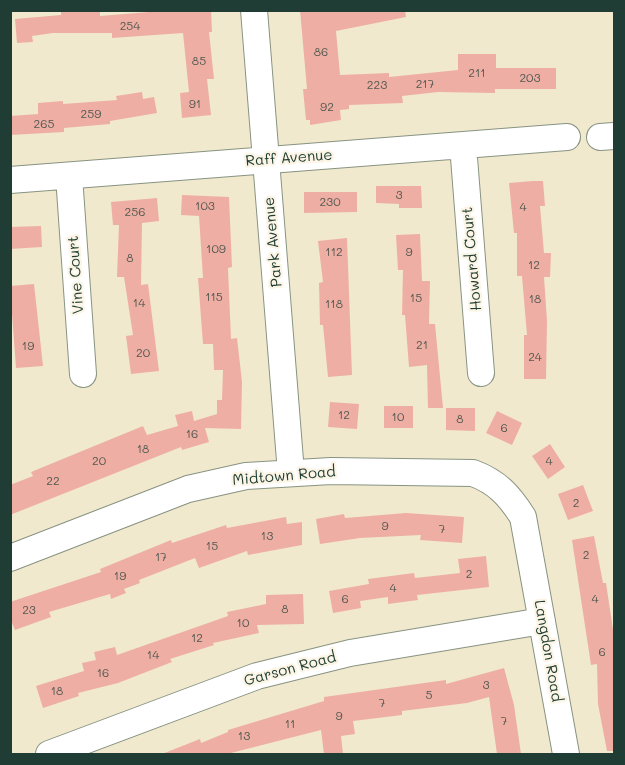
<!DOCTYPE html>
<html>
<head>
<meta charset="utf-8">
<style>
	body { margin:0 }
	#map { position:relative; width:625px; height:765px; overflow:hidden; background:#f0e9ce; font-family:Mali,sans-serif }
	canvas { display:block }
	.frame { position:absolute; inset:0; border:12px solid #1f3d34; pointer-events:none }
</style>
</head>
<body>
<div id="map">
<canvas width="625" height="765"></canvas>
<div class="frame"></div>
</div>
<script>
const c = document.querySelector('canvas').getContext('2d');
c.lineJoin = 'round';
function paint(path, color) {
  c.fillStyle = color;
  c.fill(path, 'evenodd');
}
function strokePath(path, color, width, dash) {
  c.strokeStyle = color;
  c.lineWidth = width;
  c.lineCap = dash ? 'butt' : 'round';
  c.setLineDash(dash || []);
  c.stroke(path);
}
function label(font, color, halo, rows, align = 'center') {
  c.font = font + ' Mali,sans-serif';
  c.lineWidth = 4.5;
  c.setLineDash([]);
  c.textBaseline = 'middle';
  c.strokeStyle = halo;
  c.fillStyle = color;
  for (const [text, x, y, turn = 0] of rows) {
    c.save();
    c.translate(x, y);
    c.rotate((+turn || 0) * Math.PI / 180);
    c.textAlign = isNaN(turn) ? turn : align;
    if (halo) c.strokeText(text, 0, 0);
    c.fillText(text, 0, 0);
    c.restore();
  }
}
const building = new Path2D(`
	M 173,10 L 211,10 L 212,32 L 209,32 L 214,79 L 207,79 L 211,115 L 182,118 L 180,93 L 189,92 L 183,33 L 112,38 L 112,33 L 53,33 L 32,36 L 33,42 L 17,43 L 15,19 L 61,15 L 61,12 L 100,12 L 100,16 Z
	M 300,10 L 405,10 L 406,17 L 336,31 L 340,75 L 389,73 L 389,77 L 458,70 L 458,54 L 496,54 L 496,68 L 556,68 L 556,89 L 495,89 L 495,93 L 438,92 L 402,96 L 403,103 L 349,105 L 349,109 L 340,110 L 341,120 L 310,125 L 310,120 L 306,120 L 303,89 L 307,89 Z
	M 142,92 L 143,99 L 154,97 L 157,113 L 110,121 L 110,124 L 64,128 L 64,132 L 10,135 L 10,116 L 38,114 L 38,103 L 63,101 L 63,104 L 117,100 L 116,96 Z
	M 533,181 L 543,181 L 545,206 L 540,206 L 544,253 L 551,253 L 550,277 L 544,277 L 547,321 L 546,379 L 524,379 L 524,335 L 527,335 L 522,276 L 517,276 L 517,233 L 514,233 L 509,183 Z
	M 376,186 L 421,186 L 422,208 L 399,208 L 399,204 L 376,203 Z
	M 304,192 L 357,192 L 357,212 L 304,213 Z
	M 182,195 L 229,197 L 232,267 L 228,268 L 231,339 L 237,338 L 242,382 L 241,429 L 205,428 L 209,442 L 182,450 L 181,447 L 10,515 L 10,485 L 33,476 L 31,472 L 143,426 L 147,435 L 178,426 L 175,415 L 192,411 L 194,421 L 217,414 L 217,400 L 222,400 L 223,370 L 214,370 L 213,344 L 203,344 L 198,278 L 203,278 L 199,216 L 181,215 Z
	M 157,198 L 159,221 L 142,223 L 141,285 L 148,284 L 159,371 L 131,374 L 126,336 L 133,335 L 124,277 L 117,277 L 119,225 L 113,225 L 111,202 Z
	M 41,226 L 42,247 L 10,249 L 10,227 Z
	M 420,234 L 422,281 L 430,281 L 429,324 L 435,324 L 443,408 L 428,408 L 427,365 L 409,367 L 405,315 L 402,315 L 403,270 L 398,270 L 396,235 Z
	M 347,238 L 352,375 L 328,377 L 323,325 L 320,325 L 319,283 L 323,282 L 318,241 Z
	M 34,284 L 43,366 L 16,368 L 10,286 Z
	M 330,402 L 359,404 L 357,429 L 328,427 Z
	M 384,406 L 413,406 L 413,428 L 384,428 Z
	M 446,408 L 475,408 L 475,431 L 446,430 Z
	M 497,411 L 522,423 L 512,445 L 486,433 Z
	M 550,444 L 565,467 L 548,479 L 532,456 Z
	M 583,485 L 593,511 L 568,520 L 558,494 Z
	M 406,513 L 464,517 L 462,543 L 420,540 L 421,535 L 360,538 L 320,544 L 316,519 L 344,514 L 345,518 Z
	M 286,517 L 287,524 L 302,522 L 302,545 L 248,555 L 247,551 L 199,568 L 195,558 L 139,580 L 140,583 L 124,589 L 126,593 L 111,599 L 110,594 L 49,612 L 51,617 L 15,630 L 10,618 L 10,602 L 101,572 L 100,569 L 171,540 L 172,543 L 226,525 L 227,528 Z
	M 594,536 L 603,583 L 606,583 L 615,643 L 615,751 L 607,751 L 598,704 L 597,664 L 591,665 L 572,540 Z
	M 486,556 L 489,587 L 417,595 L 418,600 L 388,604 L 388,597 L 360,601 L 361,608 L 333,613 L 329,591 L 369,584 L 368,579 L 414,573 L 415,578 L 460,573 L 458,559 Z
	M 303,594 L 304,624 L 257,625 L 259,633 L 213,643 L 214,645 L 170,659 L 172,662 L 118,683 L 78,693 L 79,696 L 43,708 L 36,686 L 84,671 L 82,663 L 96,660 L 94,652 L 115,647 L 117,655 L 228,616 L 227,612 L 266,604 L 266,595 Z
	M 504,668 L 514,705 L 521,754 L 497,754 L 489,697 L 467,703 L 402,711 L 402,715 L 353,721 L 355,734 L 341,736 L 343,754 L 324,754 L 321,730 L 227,754 L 162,754 L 200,739 L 201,743 L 228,732 L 228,730 L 324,701 L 324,697 L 446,680 L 446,684 Z`);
const minor = new Path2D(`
	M 254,10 L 291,473
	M 600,137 L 614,136
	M 463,145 L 481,373
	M 69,176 L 83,374
	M 10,180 L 567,137
	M 10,558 L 188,489 L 246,476 L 331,471 L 473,473 C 497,482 509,495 523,517 L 566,754
	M 49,754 L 257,676 L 350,653 L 542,621`);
const numberNames = [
	["254",130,26],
	["86",321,52],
	["85",199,61],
	["211",477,73],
	["203",530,78],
	["217",425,84],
	["223",377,85],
	["91",195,104],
	["92",327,107],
	["259",91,114],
	["265",44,124],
	["3",399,195],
	["230",330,202],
	["103",205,206],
	["4",523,207],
	["256",135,212],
	["109",216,249],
	["112",334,252],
	["9",409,252],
	["8",130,258],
	["12",534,265],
	["115",214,297],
	["15",416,298],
	["18",535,299],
	["14",139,303],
	["118",334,304],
	["21",422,345],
	["19",28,346],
	["20",143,353],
	["24",535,357],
	["12",344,415],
	["10",398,417],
	["8",460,419],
	["6",504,428],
	["16",192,434],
	["18",143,449],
	["20",99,461],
	["4",549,461],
	["22",53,481],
	["2",576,503],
	["9",385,526],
	["7",442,529],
	["13",267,536],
	["15",212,546],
	["2",586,555],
	["17",161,557],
	["2",469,574],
	["19",120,576],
	["4",393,588],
	["6",345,599],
	["4",595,599],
	["8",285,609],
	["23",29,610],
	["10",243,623],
	["12",197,638],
	["6",602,652],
	["14",153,655],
	["16",103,673],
	["3",486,685],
	["18",57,691],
	["5",429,695],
	["7",382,703],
	["9",339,716],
	["7",504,721],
	["11",290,724],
	["13",244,736]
];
const streetNames = [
	["Raff Avenue",289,158,-4],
	["Park Avenue",273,242,-95],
	["Howard Court",472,259,-95],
	["Vine Court",76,275,-94],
	["Midtown Road",284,476,-5],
	["Langdon Road",548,651,80],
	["Garson Road",290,669,-15]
];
paint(building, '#efaea4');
strokePath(minor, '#889381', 28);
strokePath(minor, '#fff', 26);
label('12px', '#535950', null, numberNames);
label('15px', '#1f3d34', '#fcf5e5', streetNames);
</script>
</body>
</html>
